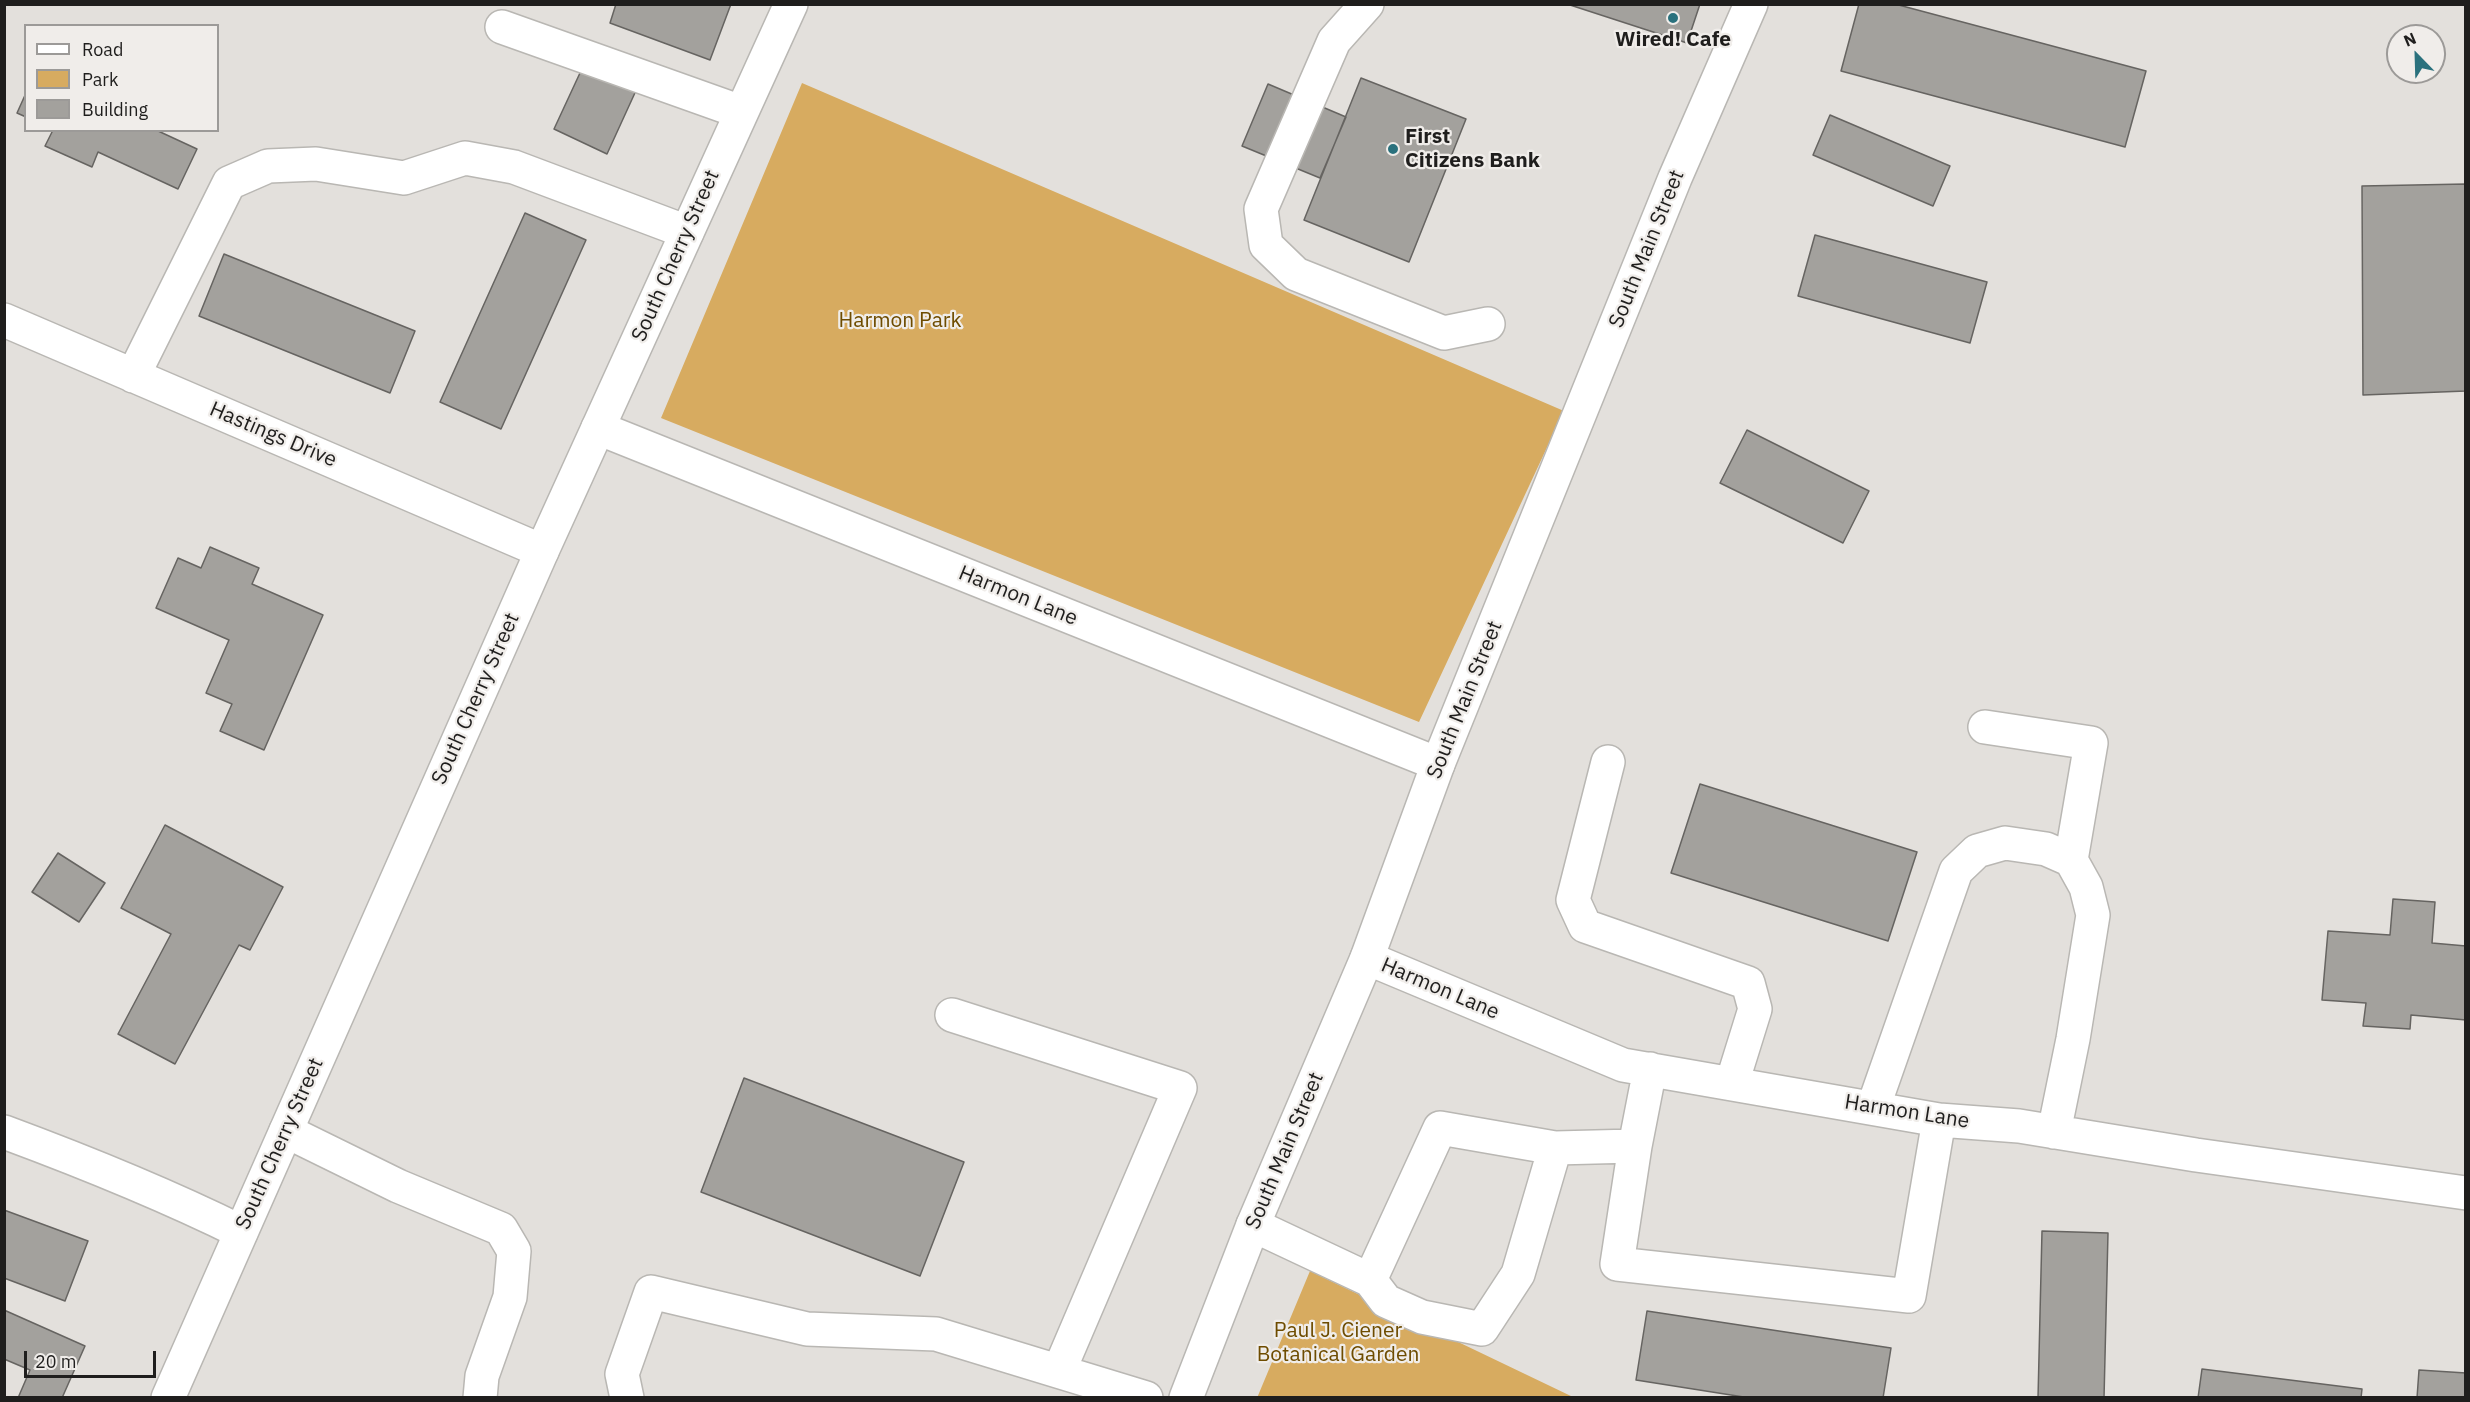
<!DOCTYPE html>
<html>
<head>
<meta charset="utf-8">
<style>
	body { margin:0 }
	#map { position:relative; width:2470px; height:1402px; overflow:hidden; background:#e3e0dc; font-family:"IBM Plex Sans",sans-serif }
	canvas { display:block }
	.frame { position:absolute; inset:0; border:6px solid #1f1e1d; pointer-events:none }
	.legend { position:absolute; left:24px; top:24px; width:195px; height:108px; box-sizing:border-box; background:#f0edea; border:2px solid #9c9a98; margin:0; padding:8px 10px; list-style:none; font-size:18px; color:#1f1e1d }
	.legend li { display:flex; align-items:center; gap:12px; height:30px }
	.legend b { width:30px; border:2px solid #9c9a98 }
	.north { position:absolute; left:2386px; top:24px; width:60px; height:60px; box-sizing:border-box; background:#f0edea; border:2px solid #9c9a98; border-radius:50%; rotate:337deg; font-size:16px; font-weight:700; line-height:24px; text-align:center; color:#1f1e1d }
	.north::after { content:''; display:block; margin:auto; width:21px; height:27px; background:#2a717d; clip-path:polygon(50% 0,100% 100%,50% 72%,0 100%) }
	.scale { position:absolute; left:24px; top:1351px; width:132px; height:27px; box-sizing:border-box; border:3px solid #1f1e1d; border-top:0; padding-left:8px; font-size:18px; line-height:21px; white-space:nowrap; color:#1f1e1d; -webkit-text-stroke:4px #f0edea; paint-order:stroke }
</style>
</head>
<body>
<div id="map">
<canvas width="2470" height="1402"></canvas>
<div class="frame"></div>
<ul class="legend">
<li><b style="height:8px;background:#fff"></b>Road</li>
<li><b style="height:16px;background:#d7ab60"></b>Park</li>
<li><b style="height:16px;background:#a3a19d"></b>Building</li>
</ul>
<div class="north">N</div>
<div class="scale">20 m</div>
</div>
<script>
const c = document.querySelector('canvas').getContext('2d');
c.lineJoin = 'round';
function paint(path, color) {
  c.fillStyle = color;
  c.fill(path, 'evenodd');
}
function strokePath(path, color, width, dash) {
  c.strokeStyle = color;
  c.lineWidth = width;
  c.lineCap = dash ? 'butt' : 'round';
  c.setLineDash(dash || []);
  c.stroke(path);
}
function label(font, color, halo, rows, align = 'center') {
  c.font = font + ' "IBM Plex Sans",sans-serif';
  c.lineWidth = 4.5;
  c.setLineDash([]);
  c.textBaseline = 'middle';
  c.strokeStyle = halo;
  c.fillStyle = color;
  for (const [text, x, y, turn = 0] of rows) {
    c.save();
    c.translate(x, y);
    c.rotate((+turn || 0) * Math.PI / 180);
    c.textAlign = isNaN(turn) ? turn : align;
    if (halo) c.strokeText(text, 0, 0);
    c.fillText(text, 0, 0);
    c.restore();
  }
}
const green = new Path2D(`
	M 802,83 L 1564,411 L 1419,722 L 661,418 Z
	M 1310,1271 L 1573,1397 L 1257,1398 Z`);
const building = new Path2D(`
	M 616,4 L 731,4 L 710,60 L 610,23 Z
	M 1567,4 L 1700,4 L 1687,43 Z
	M 1859,4 L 1895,4 L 2146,71 L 2125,147 L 1841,71 Z
	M 586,60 L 639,84 L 607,154 L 554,129 Z
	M 1361,78 L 1466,119 L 1409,262 L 1304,220 Z
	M 1268,84 L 1346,117 L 1320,178 L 1242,146 Z
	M 26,93 L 26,117 L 17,113 Z
	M 1830,115 L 1950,166 L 1933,206 L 1813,155 Z
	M 53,130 L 156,130 L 197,149 L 178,189 L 98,152 L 92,167 L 45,146 Z
	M 2466,184 L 2466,391 L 2363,395 L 2362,186 Z
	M 525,213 L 586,240 L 501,429 L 440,402 Z
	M 1815,235 L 1987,282 L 1970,343 L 1798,296 Z
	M 224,254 L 415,331 L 390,393 L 199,316 Z
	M 1747,430 L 1869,491 L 1843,543 L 1720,483 Z
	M 210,547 L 259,568 L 252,584 L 323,615 L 264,750 L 220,731 L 232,704 L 206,693 L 229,640 L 156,608 L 178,558 L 201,568 Z
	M 1700,784 L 1917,852 L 1888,941 L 1671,873 Z
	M 165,825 L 283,887 L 250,950 L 239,945 L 175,1064 L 118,1034 L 171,934 L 121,908 Z
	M 58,853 L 105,883 L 79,922 L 32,892 Z
	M 2393,899 L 2435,902 L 2432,943 L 2466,946 L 2466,1020 L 2411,1015 L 2410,1029 L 2363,1026 L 2366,1003 L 2322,1000 L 2328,931 L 2390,935 Z
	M 744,1078 L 964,1162 L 920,1276 L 701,1192 Z
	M 4,1210 L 88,1241 L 65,1301 L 4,1278 Z
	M 2042,1231 L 2108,1233 L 2104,1398 L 2038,1398 Z
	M 4,1310 L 85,1346 L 62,1398 L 18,1398 L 30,1370 L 4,1359 Z
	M 1647,1311 L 1891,1348 L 1883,1398 L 1750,1398 L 1636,1380 Z
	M 2202,1369 L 2362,1389 L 2361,1398 L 2198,1398 Z
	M 2419,1370 L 2466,1373 L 2466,1398 L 2417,1398 Z`);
const minor = new Path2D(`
	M 1367,4 L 1334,41 L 1261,209 L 1266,245 L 1296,274 L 1444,333 L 1488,324
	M 502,27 L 741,112
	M 4,320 L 542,551
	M 133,376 L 229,183 L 268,166 L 316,164 L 404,178 L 465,158 L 514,167 L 687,232
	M 598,428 L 1438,764
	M 1985,727 L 2091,743 L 2071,860
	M 1608,762 L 1573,900 L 1585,926 L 1748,983 L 1755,1009 L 1732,1083
	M 1367,958 L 1623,1065 L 1939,1120 L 2019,1126 L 2196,1155 L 2466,1193
	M 952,1015 L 1180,1088 L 1059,1371
	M 1650,1069 L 1635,1146 L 1617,1264 L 1909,1296 L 1939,1120
	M 1873,1108 L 1956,871 L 1977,851 L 2005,843 L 2046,849 L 2071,860 L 2086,887 L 2093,915 L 2073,1039 L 2054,1132
	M 286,1131 L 398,1186 L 501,1229 L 514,1251 L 510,1297 L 482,1376 L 480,1398
	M 4,1132 C 85,1162 164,1194 241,1232
	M 1253,1225 L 1370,1280 L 1440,1128 L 1555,1148 L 1635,1146
	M 1370,1280 L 1386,1301 L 1422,1317 L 1482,1329 L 1518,1274 L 1555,1148
	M 627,1398 L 622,1374 L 651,1292 L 807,1329 L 936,1334 L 1146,1398`);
const major = new Path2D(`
	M 168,1398 L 542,551 L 791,4
	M 1186,1398 L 1253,1225 L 1367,958 L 1438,764 L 1675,178 L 1751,4`);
const markers = [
	[1673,18,6,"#2a717d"],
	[1393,149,6,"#2a717d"]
];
const poiNames = [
	["Wired! Cafe",1673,40],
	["First",1405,137,"left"],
	["Citizens Bank",1405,161,"left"]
];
const streetNames = [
	["South Main Street",1647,249,-68],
	["South Cherry Street",676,256,-66],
	["Hastings Drive",273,435,23],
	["Harmon Lane",1018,596,22],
	["South Cherry Street",476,699,-66],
	["South Main Street",1465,700,-68],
	["Harmon Lane",1440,989,23],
	["Harmon Lane",1907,1112,9],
	["South Cherry Street",280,1144,-66],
	["South Main Street",1285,1151,-67]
];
const parkNames = [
	["Harmon Park",900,321],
	["Paul J. Ciener",1338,1331],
	["Botanical Garden",1338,1355]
];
paint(green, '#d7ab60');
paint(building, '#a3a19d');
strokePath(building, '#666461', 1.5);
strokePath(minor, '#b9b7b3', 36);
strokePath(major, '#b9b7b3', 36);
strokePath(minor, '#fff', 33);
strokePath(major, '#fff', 33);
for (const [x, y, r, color] of markers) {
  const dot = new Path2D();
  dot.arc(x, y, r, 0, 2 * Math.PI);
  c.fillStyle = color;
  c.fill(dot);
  strokePath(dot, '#f0edea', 2);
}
label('bold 21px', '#1f1e1d', '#f0edea', poiNames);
label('21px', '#1f1e1d', '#f0edea', streetNames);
label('21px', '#6e4c00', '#f0edea', parkNames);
</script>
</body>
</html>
